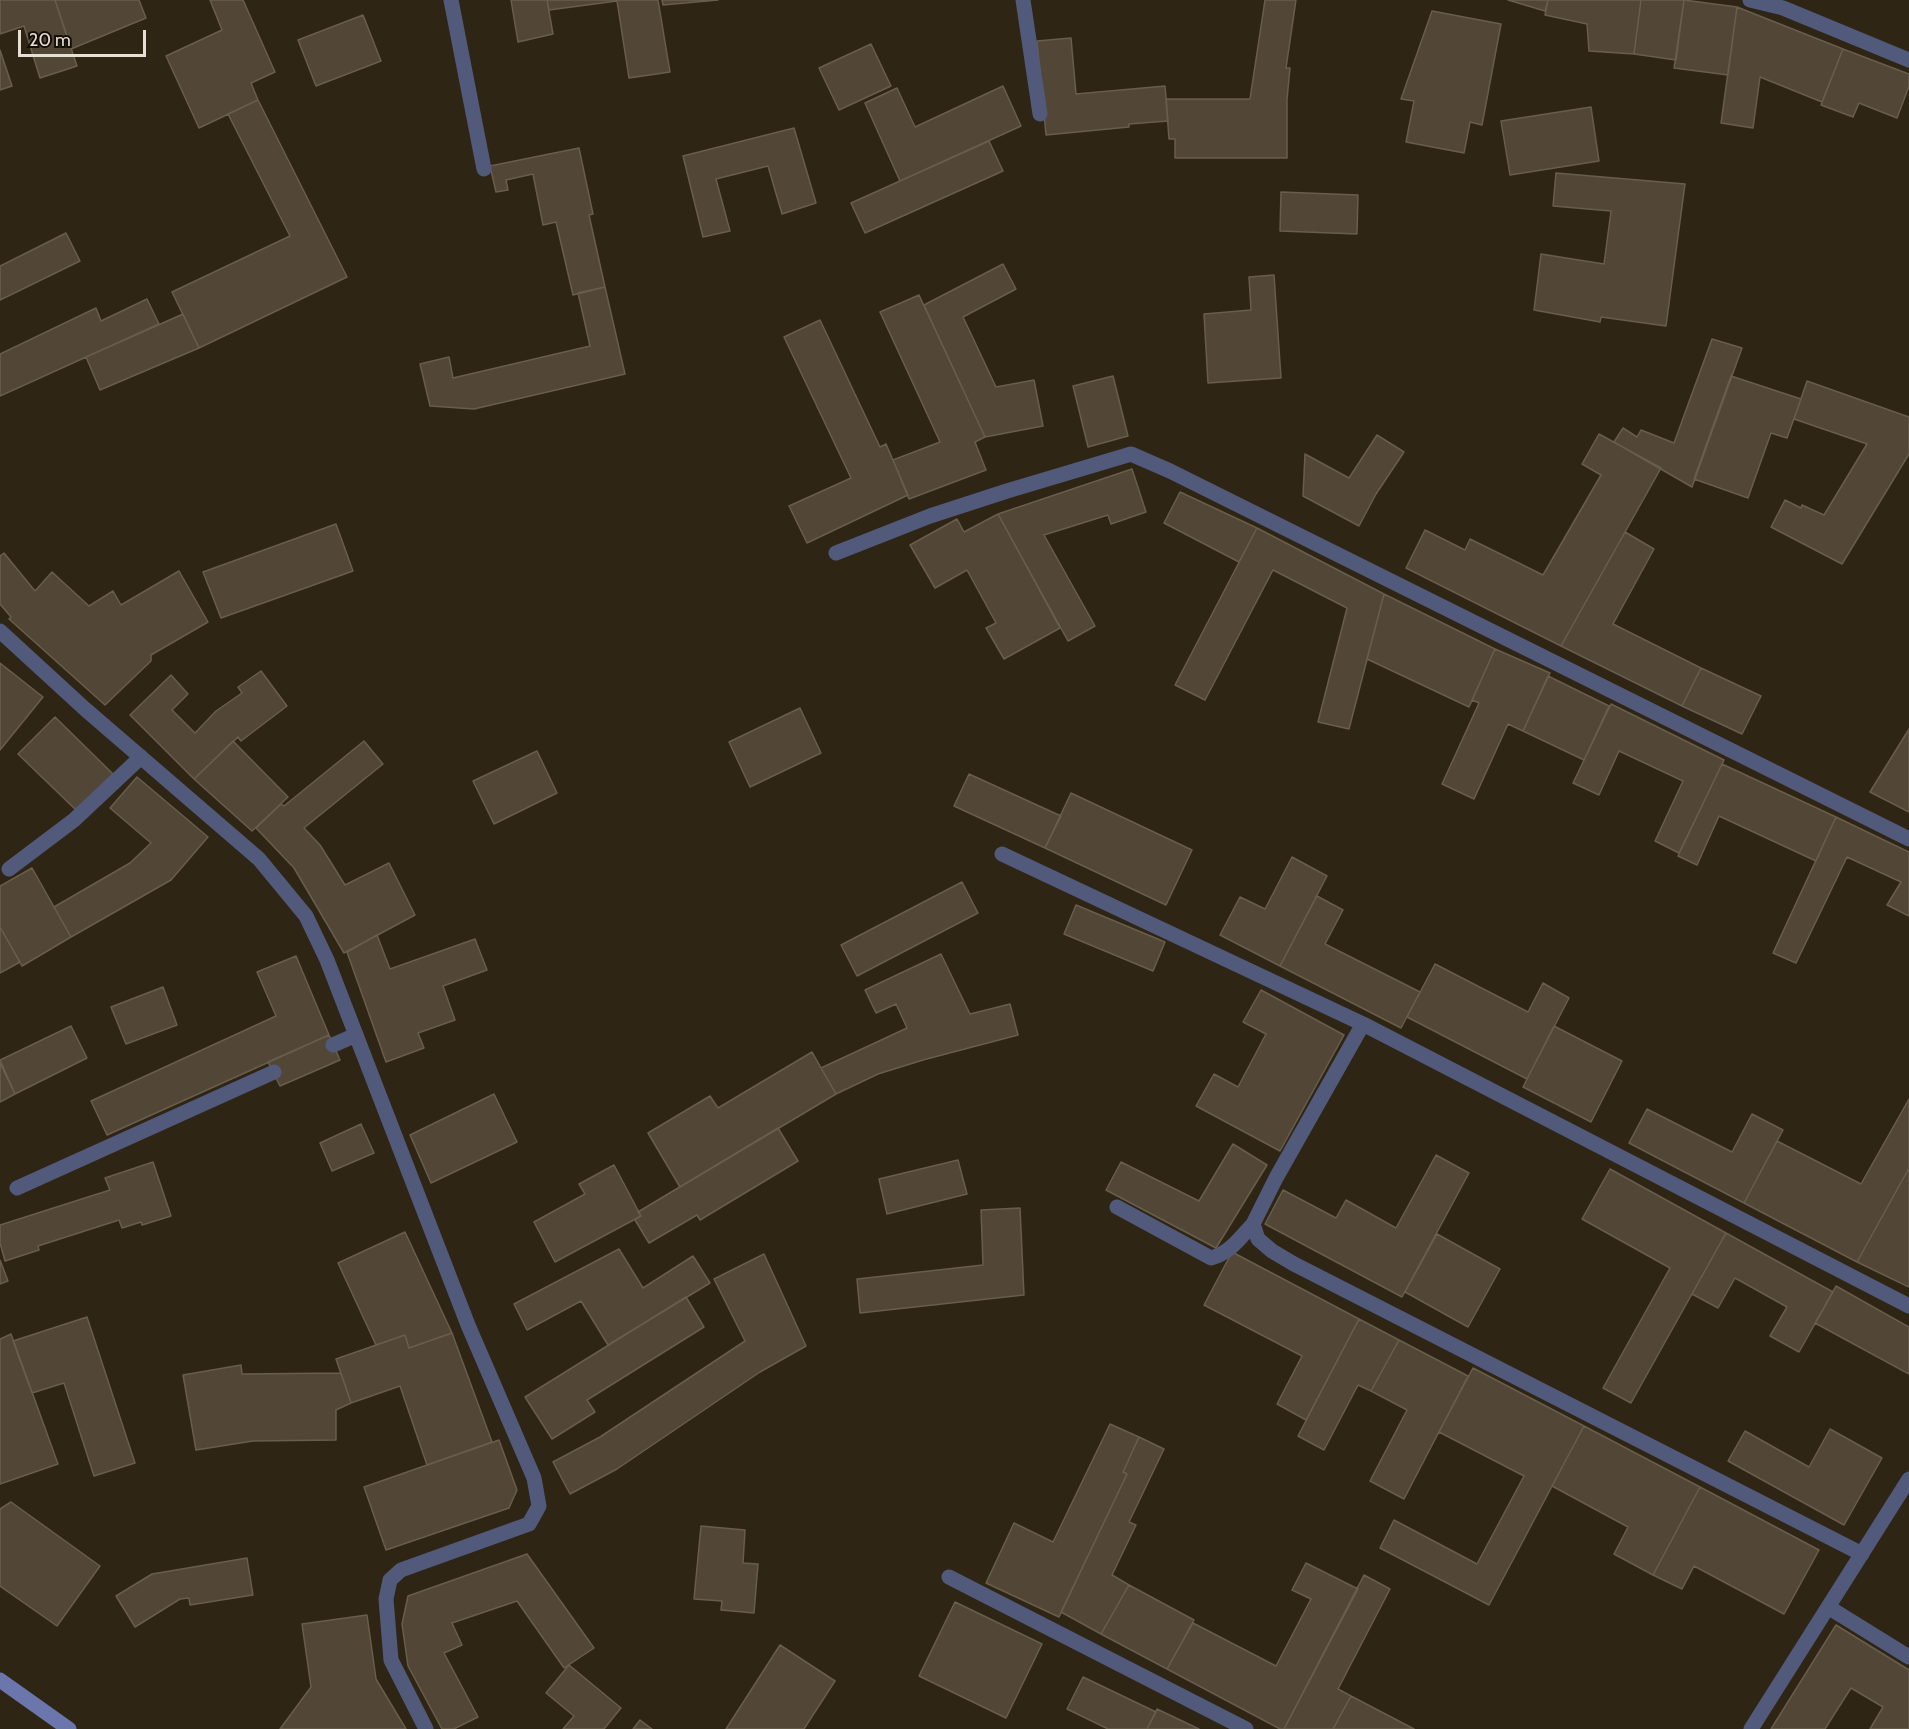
<!DOCTYPE html>
<html>
<head>
<meta charset="utf-8">
<style>
	body { margin:0 }
	#map { position:relative; width:1909px; height:1729px; overflow:hidden; background:#2f2515; font-family:Cabin,sans-serif }
	canvas { display:block }
	.scale { position:absolute; left:18px; top:30px; width:128px; height:27px; box-sizing:border-box; border:3px solid #e6dfd5; border-top:0; padding-left:8px; font-size:18px; line-height:21px; white-space:nowrap; color:#e6dfd5; -webkit-text-stroke:4px #130f08; paint-order:stroke }
</style>
</head>
<body>
<div id="map">
<canvas width="1909" height="1729"></canvas>
<div class="scale">20 m</div>
</div>
<script>
const c = document.querySelector('canvas').getContext('2d');
c.lineJoin = 'round';
function paint(path, color) {
  c.fillStyle = color;
  c.fill(path, 'evenodd');
}
function strokePath(path, color, width, dash) {
  c.strokeStyle = color;
  c.lineWidth = width;
  c.lineCap = dash ? 'butt' : 'round';
  c.setLineDash(dash || []);
  c.stroke(path);
}
const building = new Path2D(`
	M 0,0 L 55,0 L 77,66 L 40,78 L 24,26 L 0,34 Z
	M 55,0 L 139,0 L 146,18 L 71,49 Z
	M 210,0 L 243,0 L 275,72 L 251,83 L 258,100 L 199,128 L 166,56 L 222,30 Z
	M 511,0 L 547,0 L 553,34 L 518,42 Z
	M 547,0 L 658,0 L 670,72 L 629,78 L 617,1 L 549,10 Z
	M 662,0 L 718,0 L 663,5 Z
	M 1265,0 L 1296,0 L 1286,68 L 1290,68 L 1287,99 L 1287,158 L 1175,158 L 1175,139 L 1169,139 L 1166,99 L 1250,99 Z
	M 1508,0 L 1548,0 L 1545,11 Z
	M 1548,0 L 1641,0 L 1634,54 L 1589,51 L 1587,24 L 1545,15 Z
	M 1641,0 L 1684,0 L 1676,60 L 1634,54 Z
	M 1684,0 L 1737,7 L 1728,75 L 1674,68 Z
	M 1737,7 L 1843,49 L 1822,102 L 1760,77 L 1753,128 L 1721,123 Z
	M 1432,11 L 1501,24 L 1482,125 L 1470,122 L 1464,153 L 1406,142 L 1414,101 L 1401,99 Z
	M 363,15 L 381,61 L 316,86 L 298,40 Z
	M 1071,38 L 1076,94 L 1165,86 L 1168,121 L 1129,124 L 1129,127 L 1046,135 L 1037,41 Z
	M 871,44 L 891,86 L 839,110 L 819,68 Z
	M 1843,49 L 1909,74 L 1909,86 L 1897,118 L 1859,103 L 1853,117 L 1821,105 Z
	M 0,50 L 12,86 L 0,90 Z
	M 1003,86 L 1021,126 L 900,181 L 865,103 L 897,88 L 915,127 Z
	M 258,100 L 347,277 L 199,348 L 172,292 L 290,236 L 228,114 Z
	M 1591,107 L 1599,161 L 1510,175 L 1501,121 Z
	M 794,128 L 816,203 L 782,214 L 768,166 L 716,179 L 730,231 L 703,237 L 683,156 Z
	M 989,141 L 1003,171 L 865,233 L 851,203 Z
	M 579,148 L 593,214 L 589,215 L 605,287 L 573,295 L 556,222 L 543,225 L 533,174 L 506,180 L 508,190 L 496,192 L 490,166 Z
	M 1556,173 L 1685,184 L 1666,326 L 1601,317 L 1600,322 L 1534,310 L 1541,254 L 1604,264 L 1611,211 L 1553,206 Z
	M 1281,192 L 1358,195 L 1357,234 L 1280,231 Z
	M 66,233 L 80,261 L 0,300 L 0,266 Z
	M 1003,264 L 1016,289 L 963,317 L 996,387 L 1034,380 L 1043,426 L 985,437 L 924,305 Z
	M 1274,275 L 1281,378 L 1208,383 L 1204,314 L 1251,310 L 1249,277 Z
	M 605,287 L 625,374 L 474,409 L 430,406 L 420,364 L 449,357 L 453,378 L 590,346 L 578,293 Z
	M 919,295 L 985,437 L 975,442 L 986,470 L 909,499 L 893,460 L 940,442 L 880,312 Z
	M 147,299 L 159,324 L 0,396 L 0,354 L 96,308 L 101,321 Z
	M 183,314 L 199,348 L 100,390 L 86,357 Z
	M 820,320 L 880,447 L 886,444 L 908,495 L 807,543 L 789,506 L 851,478 L 784,337 Z
	M 1712,339 L 1742,348 L 1692,487 L 1614,442 L 1623,428 L 1637,437 L 1641,430 L 1674,443 Z
	M 1113,376 L 1128,436 L 1088,447 L 1073,386 Z
	M 1731,376 L 1801,399 L 1787,438 L 1771,433 L 1748,498 L 1694,479 Z
	M 1807,381 L 1909,417 L 1909,454 L 1842,564 L 1771,527 L 1785,500 L 1801,508 L 1802,505 L 1824,515 L 1867,444 L 1794,419 Z
	M 1599,434 L 1661,468 L 1561,646 L 1406,568 L 1425,530 L 1465,550 L 1470,539 L 1543,575 L 1601,475 L 1582,464 Z
	M 1377,435 L 1404,452 L 1376,494 L 1359,526 L 1303,496 L 1305,454 L 1349,478 Z
	M 1132,469 L 1146,512 L 1111,524 L 1108,515 L 1044,535 L 1095,626 L 1068,641 L 998,514 Z
	M 1180,492 L 1257,528 L 1239,562 L 1164,523 Z
	M 998,514 L 1060,628 L 1004,659 L 986,628 L 996,623 L 967,570 L 935,588 L 910,545 L 957,519 L 964,532 Z
	M 336,524 L 353,571 L 221,618 L 203,572 Z
	M 1257,528 L 1384,594 L 1349,729 L 1318,722 L 1347,608 L 1273,570 L 1205,700 L 1175,685 Z
	M 1625,532 L 1654,549 L 1613,624 L 1701,668 L 1682,706 L 1561,646 Z
	M 4,553 L 35,591 L 52,572 L 89,606 L 113,591 L 121,605 L 179,571 L 208,622 L 151,655 L 151,661 L 105,705 L 9,619 L 11,617 L 0,604 L 0,556 Z
	M 1384,594 L 1495,649 L 1469,707 L 1367,659 Z
	M 1495,649 L 1550,673 L 1523,731 L 1508,724 L 1474,799 L 1442,784 L 1479,703 L 1472,700 Z
	M 0,663 L 43,697 L 0,750 Z
	M 1701,668 L 1761,696 L 1742,734 L 1682,706 Z
	M 261,671 L 287,706 L 241,741 L 238,737 L 194,779 L 130,715 L 171,675 L 188,694 L 172,710 L 195,733 L 216,711 L 242,693 L 238,687 Z
	M 1548,676 L 1609,706 L 1584,760 L 1523,731 Z
	M 1611,704 L 1724,760 L 1679,853 L 1655,841 L 1683,781 L 1619,751 L 1599,795 L 1573,783 Z
	M 800,708 L 821,753 L 750,787 L 729,742 Z
	M 55,717 L 113,774 L 77,811 L 18,754 Z
	M 1909,729 L 1909,812 L 1870,792 Z
	M 233,741 L 288,797 L 252,831 L 194,779 Z
	M 364,741 L 383,764 L 304,828 L 320,845 L 345,885 L 389,863 L 415,915 L 344,953 L 294,868 L 256,828 L 281,804 L 284,806 Z
	M 537,751 L 557,793 L 494,824 L 473,781 Z
	M 1722,764 L 1836,817 L 1816,861 L 1719,816 L 1697,865 L 1678,856 Z
	M 969,774 L 1061,816 L 1045,848 L 954,806 Z
	M 137,777 L 208,837 L 171,880 L 71,937 L 54,907 L 130,863 L 151,843 L 110,808 Z
	M 1071,793 L 1192,850 L 1166,905 L 1045,848 Z
	M 1836,817 L 1909,852 L 1909,916 L 1887,905 L 1901,882 L 1847,857 L 1796,963 L 1773,953 Z
	M 1292,857 L 1327,876 L 1280,966 L 1220,935 L 1240,897 L 1265,909 Z
	M 32,868 L 71,937 L 22,966 L 0,927 L 0,886 Z
	M 962,882 L 978,913 L 857,976 L 841,945 Z
	M 1317,896 L 1343,910 L 1325,944 L 1420,992 L 1401,1028 L 1280,966 Z
	M 1076,905 L 1165,942 L 1153,971 L 1064,934 Z
	M 0,927 L 20,962 L 0,973 Z
	M 377,935 L 390,969 L 475,939 L 487,970 L 443,986 L 455,1020 L 418,1033 L 424,1048 L 386,1062 L 347,952 Z
	M 941,954 L 970,1014 L 1010,1004 L 1018,1035 L 923,1060 L 878,1074 L 836,1094 L 821,1068 L 907,1028 L 896,1004 L 876,1013 L 865,990 Z
	M 296,956 L 329,1035 L 107,1135 L 91,1101 L 276,1016 L 257,972 Z
	M 1435,964 L 1528,1012 L 1543,983 L 1569,998 L 1527,1079 L 1407,1017 Z
	M 163,987 L 177,1025 L 126,1044 L 111,1007 Z
	M 1261,990 L 1344,1035 L 1280,1151 L 1196,1106 L 1214,1074 L 1238,1087 L 1266,1034 L 1243,1022 Z
	M 71,1026 L 87,1058 L 15,1094 L 0,1060 Z
	M 1554,1026 L 1622,1061 L 1591,1122 L 1523,1087 Z
	M 329,1035 L 340,1060 L 280,1086 L 268,1062 Z
	M 812,1052 L 836,1094 L 680,1187 L 648,1133 L 710,1096 L 718,1108 Z
	M 0,1063 L 15,1094 L 0,1102 Z
	M 494,1094 L 517,1142 L 431,1183 L 410,1135 Z
	M 1909,1099 L 1909,1168 L 1857,1262 L 1744,1203 L 1777,1141 L 1861,1184 Z
	M 1647,1109 L 1732,1152 L 1752,1114 L 1783,1130 L 1744,1203 L 1629,1143 Z
	M 361,1124 L 374,1153 L 332,1171 L 320,1143 Z
	M 778,1128 L 798,1161 L 700,1220 L 697,1215 L 649,1243 L 635,1220 L 641,1216 L 638,1212 Z
	M 1233,1144 L 1267,1165 L 1216,1248 L 1106,1190 L 1121,1162 L 1199,1201 Z
	M 1436,1155 L 1469,1173 L 1402,1297 L 1265,1224 L 1283,1190 L 1336,1218 L 1346,1200 L 1396,1228 Z
	M 958,1160 L 967,1194 L 887,1214 L 879,1179 Z
	M 153,1162 L 171,1216 L 142,1225 L 141,1222 L 122,1228 L 119,1220 L 38,1246 L 39,1250 L 5,1261 L 0,1243 L 0,1225 L 110,1190 L 105,1178 Z
	M 614,1165 L 641,1216 L 555,1262 L 534,1222 L 585,1194 L 579,1184 Z
	M 1909,1168 L 1909,1287 L 1857,1262 Z
	M 1610,1169 L 1726,1233 L 1631,1403 L 1603,1388 L 1670,1268 L 1582,1219 Z
	M 1020,1208 L 1024,1295 L 860,1313 L 857,1279 L 983,1265 L 981,1210 Z
	M 405,1232 L 452,1333 L 409,1348 L 405,1335 L 376,1345 L 338,1263 Z
	M 1726,1233 L 1833,1292 L 1799,1352 L 1770,1336 L 1787,1307 L 1735,1278 L 1718,1308 L 1692,1294 Z
	M 1437,1234 L 1500,1269 L 1468,1327 L 1405,1292 Z
	M 619,1249 L 643,1288 L 693,1256 L 710,1283 L 608,1345 L 581,1301 L 527,1330 L 514,1304 Z
	M 1232,1252 L 1359,1319 L 1306,1420 L 1277,1404 L 1302,1356 L 1204,1305 Z
	M 764,1254 L 806,1346 L 760,1372 L 617,1469 L 570,1494 L 553,1462 L 600,1437 L 745,1341 L 714,1279 Z
	M 0,1260 L 8,1281 L 0,1284 Z
	M 1836,1286 L 1909,1327 L 1909,1374 L 1815,1323 Z
	M 686,1297 L 704,1327 L 587,1400 L 595,1412 L 552,1439 L 525,1397 Z
	M 87,1317 L 135,1463 L 94,1476 L 64,1383 L 32,1393 L 13,1341 Z
	M 1359,1319 L 1399,1340 L 1371,1391 L 1358,1385 L 1324,1450 L 1298,1436 Z
	M 452,1333 L 492,1442 L 427,1465 L 400,1386 L 351,1403 L 336,1359 L 405,1335 L 409,1348 Z
	M 11,1334 L 58,1464 L 0,1484 L 0,1339 Z
	M 1399,1340 L 1468,1376 L 1404,1499 L 1370,1481 L 1407,1410 L 1371,1391 Z
	M 241,1365 L 242,1374 L 341,1373 L 351,1403 L 336,1410 L 336,1440 L 253,1441 L 196,1450 L 183,1375 Z
	M 1473,1368 L 1584,1426 L 1489,1605 L 1380,1548 L 1394,1520 L 1477,1564 L 1524,1476 L 1439,1432 Z
	M 1110,1424 L 1139,1437 L 1123,1472 L 1127,1474 L 1059,1617 L 986,1583 L 1014,1523 L 1053,1542 Z
	M 1584,1426 L 1700,1487 L 1653,1575 L 1614,1554 L 1628,1527 L 1552,1486 Z
	M 1830,1429 L 1882,1458 L 1844,1525 L 1728,1461 L 1745,1431 L 1809,1467 Z
	M 1139,1437 L 1164,1449 L 1129,1522 L 1136,1525 L 1112,1575 L 1129,1585 L 1101,1634 L 1061,1612 L 1127,1474 L 1123,1472 Z
	M 499,1440 L 517,1490 L 509,1508 L 386,1550 L 364,1487 Z
	M 1700,1487 L 1819,1550 L 1784,1614 L 1694,1566 L 1682,1589 L 1653,1575 Z
	M 11,1502 L 100,1566 L 57,1626 L 0,1586 L 0,1509 Z
	M 701,1526 L 745,1530 L 743,1563 L 758,1564 L 754,1613 L 721,1610 L 722,1601 L 694,1599 Z
	M 527,1554 L 594,1648 L 564,1668 L 517,1601 L 452,1623 L 462,1645 L 444,1653 L 478,1717 L 454,1729 L 442,1729 L 408,1666 L 402,1624 L 408,1596 Z
	M 247,1558 L 253,1595 L 190,1605 L 189,1598 L 180,1599 L 135,1627 L 116,1596 L 152,1574 Z
	M 1306,1563 L 1358,1589 L 1284,1729 L 1280,1729 L 1167,1669 L 1193,1623 L 1276,1666 L 1311,1599 L 1292,1590 Z
	M 1364,1575 L 1390,1589 L 1338,1689 L 1351,1696 L 1333,1729 L 1284,1729 Z
	M 1129,1585 L 1194,1620 L 1167,1669 L 1101,1634 Z
	M 955,1602 L 1042,1644 L 1006,1718 L 919,1676 Z
	M 367,1615 L 376,1679 L 406,1729 L 280,1729 L 311,1687 L 302,1624 Z
	M 1836,1625 L 1909,1670 L 1909,1729 L 1870,1729 L 1883,1707 L 1851,1688 L 1825,1729 L 1771,1729 Z
	M 780,1645 L 835,1681 L 804,1729 L 726,1729 Z
	M 569,1665 L 621,1708 L 604,1729 L 563,1729 L 574,1716 L 546,1693 Z
	M 1083,1677 L 1156,1712 L 1147,1729 L 1108,1729 L 1067,1709 Z
	M 1351,1696 L 1414,1729 L 1333,1729 Z
	M 1157,1709 L 1199,1729 L 1147,1729 Z
	M 640,1720 L 652,1729 L 633,1729 Z`);
const service = new Path2D(`
	M 451,0 L 484,169
	M 1023,0 L 1040,114
	M 836,553 L 930,516 L 1007,491 L 1131,454 L 1170,471 L 1909,839
	M 1002,854 L 1363,1024 L 1909,1306
	M 9,869 L 74,820 L 141,757
	M 1363,1024 L 1276,1178 L 1253,1224 L 1258,1239 L 1272,1251 L 1294,1264 L 1862,1554
	M 333,1045 L 356,1035
	M 17,1188 L 274,1072
	M 1117,1207 L 1211,1258 C 1230,1253 1240,1238 1253,1224
	M 949,1577 L 1246,1729
	M 1828,1607 L 1909,1657
	M 1751,1729 L 1909,1479`);
const minor = new Path2D(`
	M 0,631 L 85,709 L 259,859 L 306,916 L 327,960 L 468,1325 L 534,1478 L 539,1506 L 529,1524 L 401,1570 L 390,1580 L 386,1599 L 391,1660 L 426,1729`);
const tertiary = new Path2D(`
	M 1750,0 L 1783,8 L 1909,60`);
const secondary = new Path2D(`
	M 0,1680 L 69,1729`);
paint(building, '#524736');
strokePath(building, '#695e4c', 1.5);
strokePath(service, '#525a7c', 15);
strokePath(minor, '#525a7c', 15);
strokePath(tertiary, '#525a7c', 15);
strokePath(secondary, '#6b77ac', 15);
</script>
</body>
</html>
